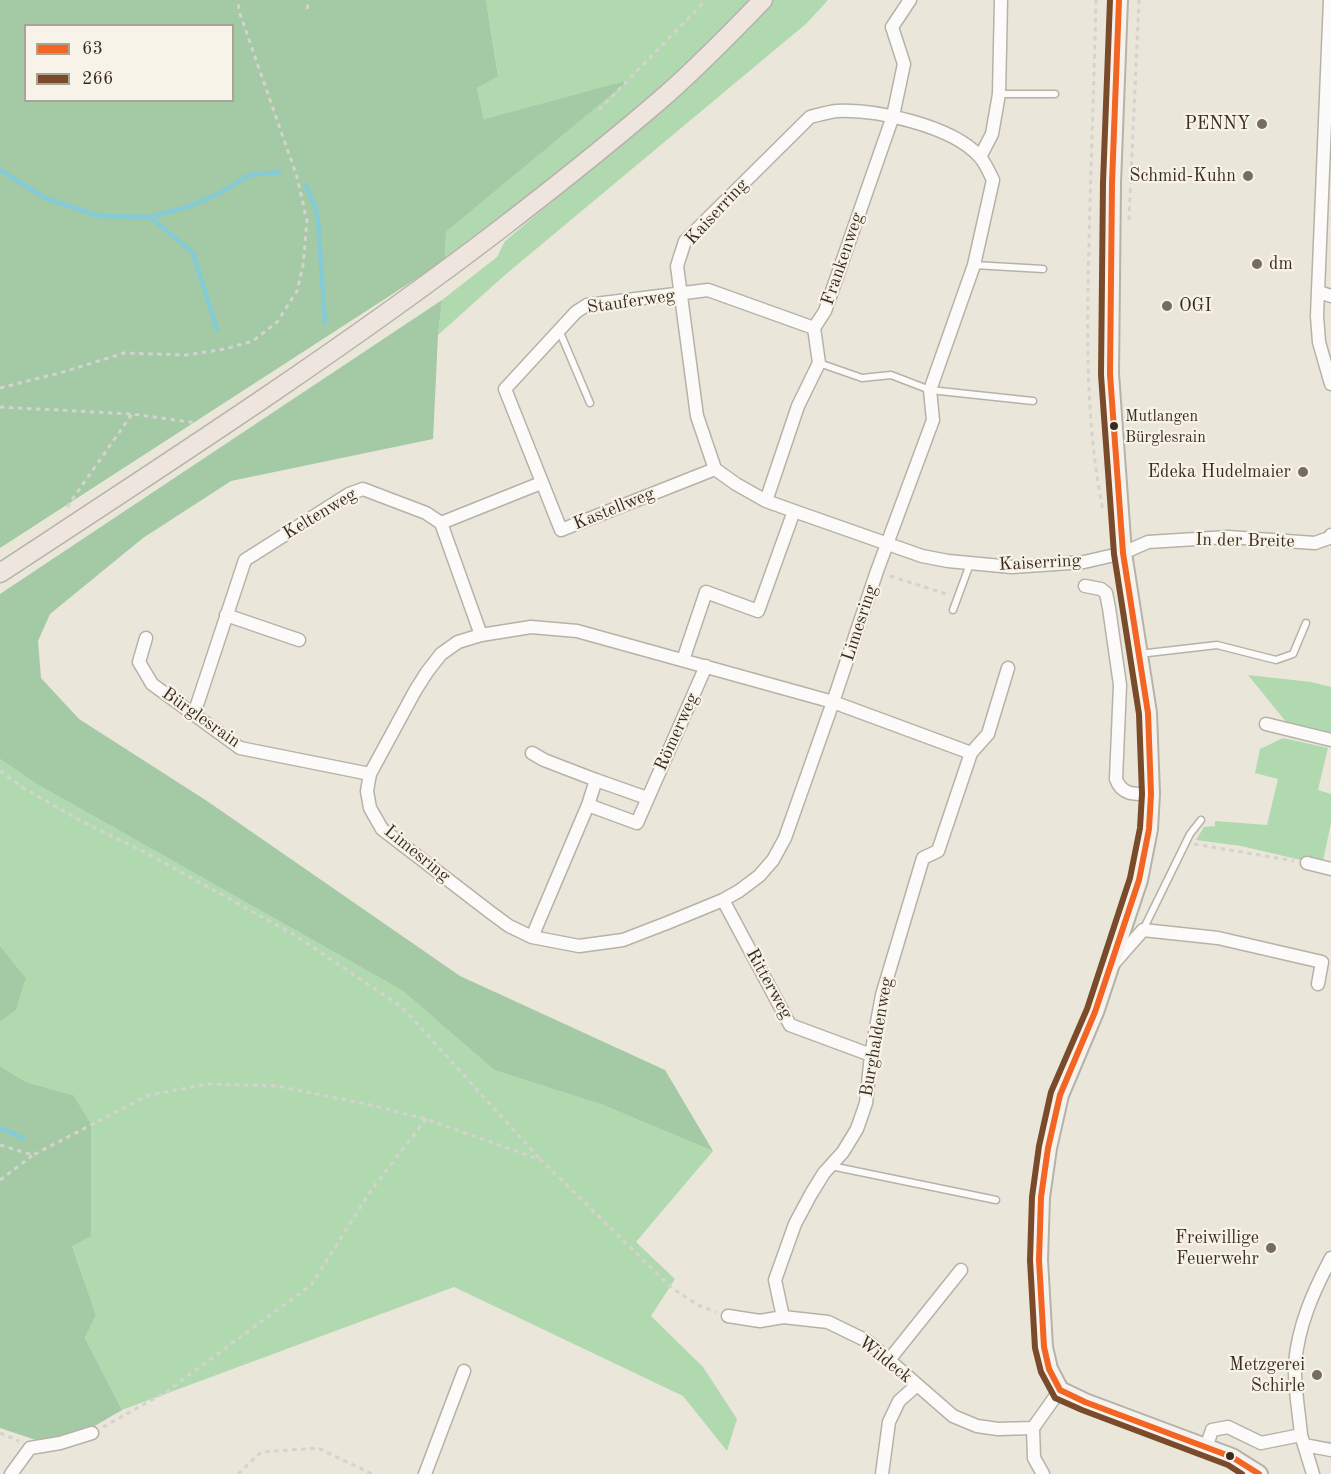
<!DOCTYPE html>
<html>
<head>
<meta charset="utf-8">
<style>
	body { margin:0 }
	#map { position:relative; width:1331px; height:1474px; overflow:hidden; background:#eae6da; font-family:"Old Standard TT",serif }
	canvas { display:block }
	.legend { position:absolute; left:24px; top:24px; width:210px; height:78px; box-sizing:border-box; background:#f7f3e8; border:2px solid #aca397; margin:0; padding:8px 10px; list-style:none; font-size:18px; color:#3b2a1e }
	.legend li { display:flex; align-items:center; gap:12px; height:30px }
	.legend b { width:30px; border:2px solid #aca397 }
</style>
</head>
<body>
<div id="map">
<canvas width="1331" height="1474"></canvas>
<ul class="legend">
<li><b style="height:8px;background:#f26522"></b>63</li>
<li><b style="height:8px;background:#7a4b2a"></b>266</li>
</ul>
</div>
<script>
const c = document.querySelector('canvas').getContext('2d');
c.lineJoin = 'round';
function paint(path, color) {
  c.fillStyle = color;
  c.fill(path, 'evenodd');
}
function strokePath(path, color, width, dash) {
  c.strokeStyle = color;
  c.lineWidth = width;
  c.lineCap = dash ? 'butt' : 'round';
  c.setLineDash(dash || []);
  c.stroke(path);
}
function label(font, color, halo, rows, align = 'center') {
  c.font = font + ' "Old Standard TT",serif';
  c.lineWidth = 4.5;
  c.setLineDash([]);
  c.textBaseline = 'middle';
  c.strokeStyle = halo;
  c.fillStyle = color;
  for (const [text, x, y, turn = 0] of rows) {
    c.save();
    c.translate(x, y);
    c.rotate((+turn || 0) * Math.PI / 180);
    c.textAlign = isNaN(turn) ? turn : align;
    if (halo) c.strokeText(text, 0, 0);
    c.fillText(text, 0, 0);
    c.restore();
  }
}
const green = new Path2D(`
	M 486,0 L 749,0 C 693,59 632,115 568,167 C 529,200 486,229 445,260 L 446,232 L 627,81 L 484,119 L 477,88 L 498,75 Z
	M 773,0 L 828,0 L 807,23 L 505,275 L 438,335 L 442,300 L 497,257 L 505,241 L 633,134 L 714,62 Z
	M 1248,675 L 1311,682 L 1331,687 L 1331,733 L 1287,723 Z
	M 1283,738 L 1328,748 L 1318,790 L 1331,794 L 1331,823 L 1323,861 L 1305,861 L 1241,846 L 1196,840 L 1204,827 L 1215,826 L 1215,821 L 1267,825 L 1278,779 L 1255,773 L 1260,749 Z
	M 0,759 L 35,783 L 403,991 L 494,1070 L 603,1105 L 713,1151 L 636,1242 L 675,1279 L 651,1316 L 703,1367 L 737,1419 L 727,1451 L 683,1396 L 454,1287 L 122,1410 L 85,1338 L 96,1315 L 72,1246 L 73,1095 L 26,1082 L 0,1066 L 0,1022 L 16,1010 L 26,978 L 0,946 Z`);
const forest = new Path2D(`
	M 0,0 L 486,0 L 498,76 L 477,88 L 484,119 L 629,80 L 446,232 L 445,260 L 0,548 ZM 26,26 L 232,26 L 232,100 L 26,100 Z
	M 442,300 L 438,335 L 433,439 L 231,481 L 143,538 L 50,614 L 38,641 L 41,678 L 79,719 L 207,801 L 460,976 L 665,1070 L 713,1151 L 603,1105 L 494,1070 L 403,991 L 35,783 L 0,759 L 0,594 Z
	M 0,946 L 26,978 L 16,1010 L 0,1022 Z
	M 0,1066 L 26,1082 L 73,1095 L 91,1124 L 91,1236 L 72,1246 L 96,1315 L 85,1338 L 122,1410 L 86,1431 L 36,1440 L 0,1428 Z`);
const stream = new Path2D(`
	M 0,170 L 45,198 L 99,216 L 150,217 L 193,253 L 217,330
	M 306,186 L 315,206 L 318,220 L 325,322
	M 150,217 L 190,206 L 222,192 L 249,175 L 280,172
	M 0,1128 L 23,1138`);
const path = new Path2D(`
	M 1096,0 C 1094,81 1091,161 1089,242 C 1087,332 1085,421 1103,510
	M 307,9 L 309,0
	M 599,110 L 706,0
	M 1129,220 L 1139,0
	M 0,388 L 63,372 L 124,353 L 186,355 L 225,349 L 253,341 L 277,322 L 297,291 L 303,265 L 307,221 L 297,177 L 239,11 L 238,0
	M 0,407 L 132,414 L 197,423
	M 67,507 L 132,414
	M 890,576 L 949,595
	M 0,771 L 25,789 L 83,822 L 148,854 L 293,934 L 402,1007 L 540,1159
	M 1194,844 L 1294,861
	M 0,1145 L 33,1155 L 149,1095 L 208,1084 L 277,1086 L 371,1105 L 426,1119 L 541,1160 L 672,1288 L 698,1305 L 716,1312
	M 0,1180 L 32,1156
	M 103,1427 L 166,1392 L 311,1285 L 372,1189 L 426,1119
	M 0,1433 L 19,1441
	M 238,1474 L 261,1452 L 318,1448 L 372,1474`);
const lane = new Path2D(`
	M 999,94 L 1055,94
	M 974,265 L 1043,269
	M 559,330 L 590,403
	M 819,363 L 862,378 L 891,375 L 930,390 L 1033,401
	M 953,610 L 970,564
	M 1139,654 L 1217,645 L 1276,660 L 1293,654 L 1306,623
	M 1143,930 L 1190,834 L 1201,820
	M 831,1166 L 996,1200`);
const street = new Path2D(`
	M 1330,0 L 1317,316 L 1319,342 L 1331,384
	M 980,157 L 992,134 L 999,94 L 1001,0
	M 1319,292 L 1331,296
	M 715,469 L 561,530 L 505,389 L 576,312 L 587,305 L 708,290 L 814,328
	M 766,501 L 798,406 L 819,363 L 814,328 L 825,311 L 893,116 L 904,64 L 892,27 L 910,0
	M 441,523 L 541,483
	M 1085,586 L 1101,589 L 1106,593 L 1109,608 L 1120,685 L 1116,779 C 1122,796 1136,794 1151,794
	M 226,615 L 299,640
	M 146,638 L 139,662 L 152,684 L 240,748 L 370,774
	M 683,660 L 706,592 L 758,611 L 794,511
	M 194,714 L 245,560 L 349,494 L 363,489 L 426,513 L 441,523 L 481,635
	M 1266,724 L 1331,740
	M 532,753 L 544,760 L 596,780
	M 971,753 L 988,734 L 1008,668
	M 647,798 L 596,780 L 588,805 L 637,823 L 706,666
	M 1307,863 L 1331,869
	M 723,900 L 790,1025 L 871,1055
	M 532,937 L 588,805
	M 1114,963 L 1143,930 L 1218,938 L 1322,962 L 1318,984
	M 728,1316 L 760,1321 L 783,1317 L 828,1322 L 867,1341 L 953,1416 L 977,1426 L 998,1429 L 1033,1428
	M 783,1317 L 775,1280 L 795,1224 L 811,1194 L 824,1173 L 843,1152 L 857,1129 L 866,1103 L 871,1055 L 882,995 L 923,858 L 938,851 L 971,753 L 833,702 L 577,631 L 531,627 L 481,635 L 458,642 L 441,654 L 427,672 L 415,691 L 370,774 L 367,791 L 370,808 L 382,829 L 490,912 L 509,926 L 532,937 L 579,946 L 623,940 L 667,923 L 723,900 L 739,891 L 759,876 L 773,860 L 785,838 L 833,702 L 877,571 L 933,420 L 930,390 L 974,265 L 993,180 C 989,172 985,162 979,156 C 952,126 876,109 837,111 C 828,112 818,115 810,117 L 685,241 L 677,266 L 697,416 L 715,469 L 736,484 L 766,501 L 794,511 L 922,556 L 948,561 L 1012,567 L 1084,562 L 1123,553 L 1148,542 L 1228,537 L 1315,543 L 1329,538 L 1331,535
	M 889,1360 L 961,1270
	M 1301,1435 L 1313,1474
	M 1304,1445 L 1331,1450
	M 1206,1448 L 1212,1430 L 1228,1427 L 1261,1443 L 1301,1435 C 1299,1412 1294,1387 1295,1364 C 1298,1326 1313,1292 1331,1258
	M 11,1474 L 30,1448 L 60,1443 L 92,1433
	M 425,1474 L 464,1371
	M 882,1474 L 889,1422 L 899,1401 L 917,1385
	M 1043,1474 L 1034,1458 L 1033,1428 L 1060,1390`);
const secondary = new Path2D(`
	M 1119,0 L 1112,183 L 1110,374 L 1123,553 L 1148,713 L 1151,794 L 1149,829 L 1139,880 L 1095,1012 L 1060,1095 L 1048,1148 L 1041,1197 L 1039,1260 L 1044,1347 L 1049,1369 L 1060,1390 L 1085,1402 L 1232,1457 L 1259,1474`);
const primary = new Path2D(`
	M 0,573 C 169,462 338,353 499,230 C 556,186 613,141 667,94 C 701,64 732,32 763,0`);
const bus1 = new Path2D(`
	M 1119,0 L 1112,183 L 1110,374 L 1123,553 L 1148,713 L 1151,794 L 1149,829 L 1139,880 L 1095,1012 L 1060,1095 L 1048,1148 L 1041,1197 L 1039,1260 L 1044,1347 L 1049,1369 L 1060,1390 L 1085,1402 L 1232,1457 L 1259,1474`);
const bus2 = new Path2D(`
	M 1110,0 L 1103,183 L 1101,375 L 1114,554 L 1139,714 L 1142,794 L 1140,828 L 1130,878 L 1087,1009 L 1051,1092 L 1039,1146 L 1032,1197 L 1030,1260 L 1035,1348 L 1041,1372 L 1055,1398 L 1082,1410 L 1228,1465 L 1242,1474`);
const markers = [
	[1262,124,6,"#786c60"],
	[1248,176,6,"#786c60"],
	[1257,264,6,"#786c60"],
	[1167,306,6,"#786c60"],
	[1114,426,5,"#3b2a1e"],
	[1303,472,6,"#786c60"],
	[1271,1248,6,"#786c60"],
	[1317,1375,6,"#786c60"],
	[1230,1456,5,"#3b2a1e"]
];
const busNames = [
	["Mutlangen",1125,417],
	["Bürglesrain",1125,438]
];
const poiNames = [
	["PENNY",1250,124],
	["Schmid-Kuhn",1236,176],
	["dm",1269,264,"left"],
	["OGI",1179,306,"left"],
	["Edeka Hudelmaier",1291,472],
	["Freiwillige",1259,1238],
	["Feuerwehr",1259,1259],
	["Metzgerei",1305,1365],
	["Schirle",1305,1386]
];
const streetNames = [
	["Kaiserring",717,212,-47],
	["Frankenweg",843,259,-71],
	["Stauferweg",631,302,-8],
	["Kastellweg",614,509,-22],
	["Keltenweg",320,514,-31],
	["In der Breite",1245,541,1],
	["Kaiserring",1040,563,-3],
	["Limesring",860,623,-72],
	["Bürglesrain",201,718,35],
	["Römerweg",677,732,-66],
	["Limesring",417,854,39],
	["Ritterweg",769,984,61],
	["Burghaldenweg",877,1037,-80],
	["Wildeck",885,1360,39]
];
paint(green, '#b1d9b0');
paint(forest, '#a3c9a5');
strokePath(stream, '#84cbd6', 4.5);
strokePath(lane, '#b6b2aa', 9);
strokePath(street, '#b6b2aa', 15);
strokePath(secondary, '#b6b2aa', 20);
strokePath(primary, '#b6b2aa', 21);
strokePath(path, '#d5d2cf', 3, [4.5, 4.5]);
strokePath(lane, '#fcfbf9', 6);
strokePath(street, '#fcfbf9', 12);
strokePath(secondary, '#f6f3ef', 16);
strokePath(primary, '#eee6de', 18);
strokePath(bus1, '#f26522', 6);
strokePath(bus2, '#7a4b2a', 6);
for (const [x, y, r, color] of markers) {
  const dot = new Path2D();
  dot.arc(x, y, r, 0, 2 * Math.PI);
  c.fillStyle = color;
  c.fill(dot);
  strokePath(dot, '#f7f3e8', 2);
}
label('16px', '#3b2a1e', '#f7f3e8', busNames, 'left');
label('18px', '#3b2a1e', '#f7f3e8', poiNames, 'right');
label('18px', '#3b2a1e', '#f7f3e8', streetNames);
</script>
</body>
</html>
